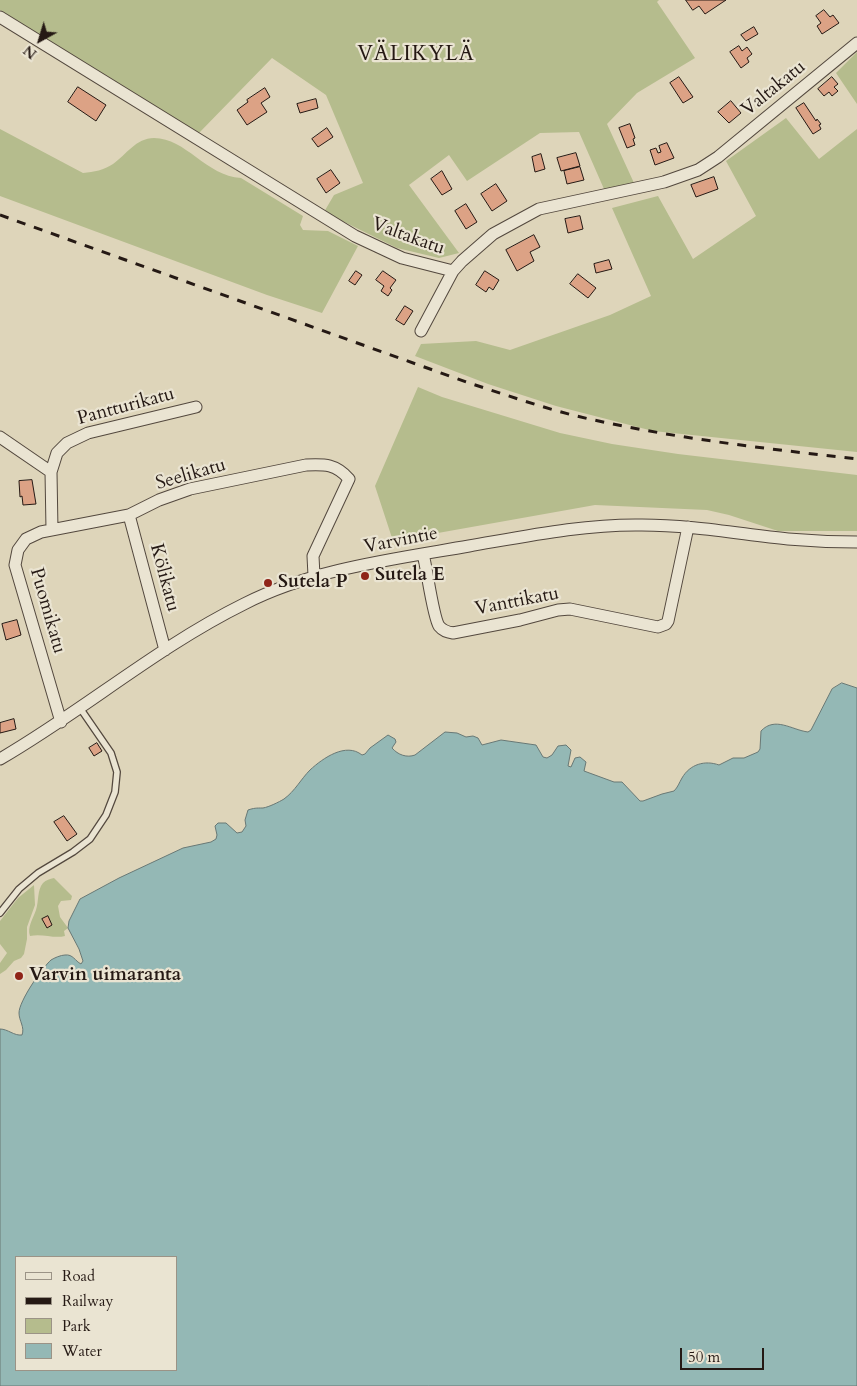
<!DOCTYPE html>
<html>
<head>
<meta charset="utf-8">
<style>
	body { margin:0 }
	#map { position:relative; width:857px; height:1386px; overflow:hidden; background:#ded5ba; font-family:Cardo,serif }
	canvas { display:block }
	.legend { position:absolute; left:15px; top:1256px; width:162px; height:115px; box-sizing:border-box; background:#eae4d2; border:1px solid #9b9386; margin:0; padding:6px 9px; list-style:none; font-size:15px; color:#251914 }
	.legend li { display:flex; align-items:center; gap:10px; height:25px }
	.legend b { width:25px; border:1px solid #9b9386 }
	.north { position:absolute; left:15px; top:15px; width:50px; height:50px; -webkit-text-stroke:4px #eae4d2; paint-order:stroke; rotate:219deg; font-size:14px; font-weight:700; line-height:20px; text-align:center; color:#251914 }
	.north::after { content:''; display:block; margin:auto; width:18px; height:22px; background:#251914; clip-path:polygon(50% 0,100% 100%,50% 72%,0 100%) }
	.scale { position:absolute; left:680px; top:1348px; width:84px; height:22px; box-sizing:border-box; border:2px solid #251914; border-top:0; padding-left:6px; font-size:15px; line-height:18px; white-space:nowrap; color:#251914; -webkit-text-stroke:4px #eae4d2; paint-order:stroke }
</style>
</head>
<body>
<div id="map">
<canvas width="857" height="1386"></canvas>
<ul class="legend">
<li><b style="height:6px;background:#eae4d2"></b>Road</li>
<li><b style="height:6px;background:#251914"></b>Railway</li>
<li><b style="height:14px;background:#b5bc8d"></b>Park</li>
<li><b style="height:14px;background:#94b8b5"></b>Water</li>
</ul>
<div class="north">N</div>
<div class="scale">50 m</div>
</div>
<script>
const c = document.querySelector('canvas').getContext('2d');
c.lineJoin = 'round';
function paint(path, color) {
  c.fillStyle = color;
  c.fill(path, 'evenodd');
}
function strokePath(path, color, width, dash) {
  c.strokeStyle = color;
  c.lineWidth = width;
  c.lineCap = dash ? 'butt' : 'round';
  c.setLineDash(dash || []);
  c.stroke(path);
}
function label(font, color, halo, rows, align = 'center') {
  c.font = font + ' Cardo,serif';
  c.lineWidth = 4.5;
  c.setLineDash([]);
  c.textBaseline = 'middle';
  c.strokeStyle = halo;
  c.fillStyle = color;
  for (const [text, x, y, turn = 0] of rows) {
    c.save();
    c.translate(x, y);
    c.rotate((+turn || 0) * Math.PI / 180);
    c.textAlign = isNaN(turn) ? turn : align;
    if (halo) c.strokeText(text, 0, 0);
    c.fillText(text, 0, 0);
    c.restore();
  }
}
const green = new Path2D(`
	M 0,0 L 659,0 L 657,2 L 695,58 L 637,93 L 607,124 L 634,183 L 604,189 L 579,132 L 540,133 L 467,181 L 449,155 L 409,185 L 459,253 L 439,258 L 397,248 L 324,212 L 334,195 L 363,183 L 326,95 L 272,58 L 199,133 L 0,10 Z
	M 857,52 L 857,104 L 836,73 Z
	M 786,118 L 819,159 L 857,129 L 857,452 L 653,431 L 556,406 L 488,384 L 415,356 L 421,344 L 476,341 L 510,350 L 610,315 L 651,296 L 612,208 L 658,196 L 693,259 L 756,216 L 726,161 Z
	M 0,129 L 83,173 C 94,172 104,170 113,164 C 126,155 136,138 154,138 C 186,138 206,176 241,178 L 303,216 L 300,225 L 303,230 L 328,231 L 358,246 L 322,313 L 267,295 L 0,196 Z
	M 418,387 L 442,397 L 560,433 L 612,444 L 678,454 L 857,475 L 857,531 L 778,531 L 729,515 L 707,510 L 595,505 L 393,541 L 375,486 Z
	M 54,878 L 72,896 L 71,900 L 61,901 L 58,906 L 60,917 L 68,928 L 64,931 L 65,936 C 54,939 42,933 30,936 C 27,927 33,919 36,910 C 39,901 37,890 43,883 C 46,880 50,879 54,878 Z
	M 34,885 L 35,905 L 27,927 L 27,939 L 24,954 L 21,958 L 14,961 L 6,970 L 0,974 L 0,963 L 7,953 L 0,944 L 0,921 L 18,898 Z`);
const water = new Path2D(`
	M 842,683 L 857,688 L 857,1386 L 0,1386 L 0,1029 C 8,1029 14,1036 22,1035 C 25,1027 19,1021 19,1013 C 19,1001 42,968 51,960 C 54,958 61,955 65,955 C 73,954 75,961 81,964 L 83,961 L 79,949 L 68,928 L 69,921 L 80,899 L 119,878 L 183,848 L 211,842 L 216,839 L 217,835 L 215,826 L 218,823 L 226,823 L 237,833 L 242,832 L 246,826 L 245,820 L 248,810 C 254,808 256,808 263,808 C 269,807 279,802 284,799 C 295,791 301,779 310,770 C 323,758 346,742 362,755 L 365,754 L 370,748 L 388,735 L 395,739 L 396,742 L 392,748 C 398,755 407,758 415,755 L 445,732 L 457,733 L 466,737 L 473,736 L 478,738 L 482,745 L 501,740 L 536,745 L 543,757 L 547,758 L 552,755 L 558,746 L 566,745 L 571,750 L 568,766 L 571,767 L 575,758 L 580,757 L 586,762 L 584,771 L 614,782 L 622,782 L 640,801 L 643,801 L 662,794 L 674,791 C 678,787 679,783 682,778 C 690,764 705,760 719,765 L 733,758 L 744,758 L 758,752 L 760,749 L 761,731 C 775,716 792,730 808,732 L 811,730 L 832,689 ZM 16,1257 L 176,1257 L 176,1370 L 16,1370 Z`);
const building = new Path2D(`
	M 686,0 L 726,0 L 705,14 L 699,6 L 693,10 Z
	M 824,10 L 830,17 L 833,15 L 839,23 L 822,34 L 817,26 L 821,23 L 816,16 Z
	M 754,27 L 758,34 L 746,41 L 741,35 Z
	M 739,46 L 742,51 L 747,47 L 752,54 L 747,58 L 749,62 L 741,68 L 730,52 Z
	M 679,77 L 693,97 L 683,103 L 670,83 Z
	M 832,77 L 838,84 L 834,87 L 838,91 L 832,96 L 829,92 L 824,96 L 818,89 Z
	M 78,87 L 106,105 L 96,121 L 68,102 Z
	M 265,88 L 270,97 L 261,103 L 267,112 L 247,125 L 237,110 L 248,102 L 247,100 Z
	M 316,99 L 318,108 L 300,113 L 297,104 Z
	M 731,101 L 741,113 L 729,123 L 718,112 Z
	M 804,103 L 816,121 L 817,119 L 821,124 L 819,125 L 821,129 L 813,134 L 796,108 Z
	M 630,124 L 635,138 L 633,139 L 635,145 L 627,148 L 619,128 Z
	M 327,128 L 333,137 L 318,147 L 312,139 Z
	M 667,143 L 674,158 L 655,165 L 650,150 L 656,148 L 658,153 L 661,152 L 659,146 Z
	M 576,153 L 580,166 L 561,171 L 557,158 Z
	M 541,154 L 545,169 L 535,172 L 532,157 Z
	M 580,167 L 584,180 L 567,184 L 564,171 Z
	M 331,170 L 340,183 L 326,193 L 317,179 Z
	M 442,171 L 452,189 L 442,195 L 431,179 Z
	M 714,177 L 718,189 L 696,197 L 691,185 Z
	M 496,184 L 507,201 L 492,211 L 481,194 Z
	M 466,204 L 477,222 L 466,229 L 455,211 Z
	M 580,216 L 583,229 L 568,233 L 565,219 Z
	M 534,235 L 540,247 L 530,252 L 534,261 L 517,271 L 506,250 Z
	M 609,260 L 612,269 L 596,273 L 594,264 Z
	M 356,271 L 362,275 L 355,285 L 349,281 Z
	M 383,271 L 396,280 L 390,288 L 392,290 L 388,296 L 381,291 L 384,286 L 376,280 Z
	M 485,271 L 499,280 L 493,290 L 489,287 L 486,292 L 476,285 Z
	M 578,274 L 596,288 L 588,298 L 570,284 Z
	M 405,306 L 413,311 L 404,325 L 396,320 Z
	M 32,480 L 36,504 L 23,505 L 22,496 L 20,497 L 19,481 Z
	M 17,620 L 21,635 L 6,640 L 2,624 Z
	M 14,719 L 16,729 L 0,733 L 0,723 Z
	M 97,743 L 102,751 L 94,756 L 89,748 Z
	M 64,816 L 77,834 L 67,841 L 54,822 Z
	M 48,916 L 52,925 L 47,928 L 42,919 Z`);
const service = new Path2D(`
	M 0,913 L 19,889 L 38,873 L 73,852 L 90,839 L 106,815 L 115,792 L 117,772 L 111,753 L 80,708`);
const minor = new Path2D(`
	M 0,17 L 355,236 L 402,258 L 453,271 L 462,261 L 493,234 L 539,209 L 664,182 L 698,170 L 718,157 L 857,43
	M 421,331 L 453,271
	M 0,437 L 51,472
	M 129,515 L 165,650
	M 52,530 L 51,472 L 57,453 L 67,443 L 88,433 L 196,407
	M 423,554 C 427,569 433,617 439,626 C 443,631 447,632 453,633 L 520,620 L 558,610 L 570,609 L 658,627 L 666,624 L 668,621 L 688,527
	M 61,722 L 15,565 L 18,550 L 26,539 L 41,532 L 129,515 L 159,500 L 190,489 L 306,465 C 325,464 336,464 349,479 L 313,556 L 314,576
	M 0,759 C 83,711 157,647 244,604 C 312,569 394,559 469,546 C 527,536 584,524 642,525 C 691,525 740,534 788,539 C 811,541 834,542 857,542`);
const rail = new Path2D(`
	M 0,215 L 469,383 C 510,396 551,411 594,420 C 680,439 769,449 857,459`);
const markers = [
	[365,576,5,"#8f2418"],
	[268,583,5,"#8f2418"],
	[19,976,5,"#8f2418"]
];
const streetNames = [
	["Valtakatu",774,89,-39],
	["Valtakatu",408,237,20],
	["Pantturikatu",126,407,-15],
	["Seelikatu",191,475,-16],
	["Varvintie",401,541,-11],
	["Kölikatu",164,578,75],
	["Vanttikatu",517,602,-11],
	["Puomikatu",47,611,74]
];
const poiNames = [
	["Sutela E",375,576],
	["Sutela P",278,583],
	["Varvin uimaranta",29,976]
];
const quarterNames = [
	["VÄLIKYLÄ",416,55]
];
paint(green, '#b5bc8d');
paint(water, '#94b8b5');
strokePath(water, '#687875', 1);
paint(building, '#dca285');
strokePath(building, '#251914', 1);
strokePath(service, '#53483e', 8);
strokePath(minor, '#53483e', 13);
strokePath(service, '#eae4d2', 5.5);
strokePath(minor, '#eae4d2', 11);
strokePath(rail, '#251914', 3, [9, 9]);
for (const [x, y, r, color] of markers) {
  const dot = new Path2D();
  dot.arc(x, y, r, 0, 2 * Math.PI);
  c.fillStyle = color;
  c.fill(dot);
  strokePath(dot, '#eae4d2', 2);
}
label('19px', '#251914', '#eae4d2', streetNames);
label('bold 19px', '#251914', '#eae4d2', poiNames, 'left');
c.letterSpacing = '1px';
label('21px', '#251914', '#eae4d2', quarterNames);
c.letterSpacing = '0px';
</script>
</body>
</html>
